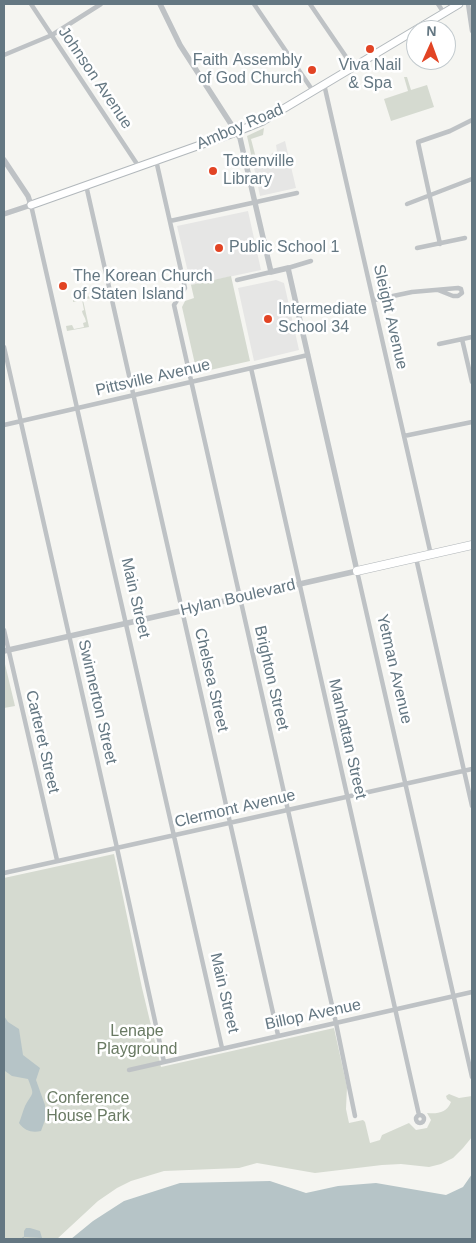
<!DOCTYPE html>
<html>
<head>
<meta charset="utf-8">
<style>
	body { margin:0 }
	#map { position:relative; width:476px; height:1243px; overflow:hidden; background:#f5f5f1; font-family:Arial,sans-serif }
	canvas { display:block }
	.frame { position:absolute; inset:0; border:5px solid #647782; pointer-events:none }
	.north { position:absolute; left:406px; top:20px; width:50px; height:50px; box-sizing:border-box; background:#fff; border:1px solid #c1c9cd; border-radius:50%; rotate:2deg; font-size:14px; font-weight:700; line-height:20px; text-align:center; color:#647782 }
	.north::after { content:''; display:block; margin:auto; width:18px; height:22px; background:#e24424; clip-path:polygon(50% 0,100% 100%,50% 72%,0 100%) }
</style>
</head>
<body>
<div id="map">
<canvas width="476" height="1243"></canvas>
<div class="frame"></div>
<div class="north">N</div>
</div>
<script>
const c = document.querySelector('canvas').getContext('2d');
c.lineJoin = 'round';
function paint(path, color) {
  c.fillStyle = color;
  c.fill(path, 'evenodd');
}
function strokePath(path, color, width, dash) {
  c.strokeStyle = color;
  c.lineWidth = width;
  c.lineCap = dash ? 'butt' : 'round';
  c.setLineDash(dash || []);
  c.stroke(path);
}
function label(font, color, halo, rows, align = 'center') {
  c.font = font + ' Arial,sans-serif';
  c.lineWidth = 5;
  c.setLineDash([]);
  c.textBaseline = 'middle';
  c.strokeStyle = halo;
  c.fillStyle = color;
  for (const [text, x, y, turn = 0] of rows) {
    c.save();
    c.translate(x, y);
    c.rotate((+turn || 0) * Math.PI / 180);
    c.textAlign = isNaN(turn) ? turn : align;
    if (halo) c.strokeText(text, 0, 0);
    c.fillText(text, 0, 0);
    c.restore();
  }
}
const built = new Path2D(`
	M 285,141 L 296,188 L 260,196 L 253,163 L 268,160 L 272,153 L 277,151 L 276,145 Z
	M 248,211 L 261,270 L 191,285 L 177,226 Z
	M 276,280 L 284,283 L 299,350 L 254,361 L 238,288 Z`);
const green = new Path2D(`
	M 404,77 L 407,77 L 411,90 L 427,85 L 434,107 L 391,121 L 384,99 L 408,91 Z
	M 264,128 L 263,135 L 251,139 L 257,162 L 253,163 L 247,136 Z
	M 231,276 L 250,361 L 197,373 L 182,307 L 185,301 L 194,298 L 191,285 Z
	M 102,287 L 104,295 L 83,300 L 89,327 L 67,331 L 66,326 L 72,325 L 74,329 L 84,327 L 83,323 L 86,322 C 85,316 83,316 82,311 L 84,310 L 82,300 L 73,302 L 73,300 L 102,293 Z
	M 4,660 L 15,706 L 4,708 Z
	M 114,854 L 142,988 L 161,1067 L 334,1028 L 347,1087 L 346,1109 L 349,1123 L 363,1120 L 365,1122 L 370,1143 L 380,1140 L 382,1135 L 409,1123 L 416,1130 L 427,1128 L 431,1120 L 427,1113 C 437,1114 447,1113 451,1102 L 447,1099 L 446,1096 L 449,1094 L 459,1098 L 472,1096 L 472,1137 L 463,1148 L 453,1158 L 441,1164 L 429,1167 L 401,1164 L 382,1165 L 315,1173 L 257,1163 L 239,1168 L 164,1171 L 131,1181 L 117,1188 L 98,1201 L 57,1239 L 4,1239 L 4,878 Z`);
const water = new Path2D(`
	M 4,1016 L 8,1022 L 19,1029 L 23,1055 L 40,1068 L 36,1080 L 45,1105 L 45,1120 L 41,1131 C 32,1133 25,1131 19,1123 C 21,1118 23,1111 25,1106 C 33,1091 35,1097 28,1079 L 12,1076 L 5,1071 Z
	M 472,1174 L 472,1239 L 71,1239 L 93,1221 L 124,1201 L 180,1183 L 270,1181 L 306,1193 L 338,1186 L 376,1183 L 446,1195 L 463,1187 Z
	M 26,1228 L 30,1228 L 40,1231 L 42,1238 L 24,1237 L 24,1231 Z`);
const stream = new Path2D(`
	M 21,1239 L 24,1237`);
const minor = new Path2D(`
	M 31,4 L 139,167
	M 254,4 L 313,91
	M 310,4 L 353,67
	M 438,4 L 444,13
	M 468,4 L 472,31
	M 4,55 L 52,35 L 101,4
	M 324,84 L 431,555
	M 156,160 L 185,288 L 174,305 L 336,1023 L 355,1116
	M 86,185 L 278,1035
	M 407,204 L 472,179
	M 31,205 L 222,1048
	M 170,221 L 297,193
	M 440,244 L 418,142 L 450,131 L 472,120
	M 417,248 L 465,238
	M 288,268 L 311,261
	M 237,280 L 271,272
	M 374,300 L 412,292 L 458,288 L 461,289 L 462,293 L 458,296 L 453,296 L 438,290
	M 462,339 L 472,382
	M 439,344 L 472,337
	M 4,347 L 117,848 L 164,1062
	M 251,368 L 419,1115
	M 4,425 L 308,355
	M 404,436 L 472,422
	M 416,558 L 472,806
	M 357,571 L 472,1077
	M 4,630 L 57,860
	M 4,873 L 472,769
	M 129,1070 L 472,992
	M416 1119a4 4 0 1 1 8 0a4 4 0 1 1-8 0Z`);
const tertiary = new Path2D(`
	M 4,160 L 28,196 L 31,205 L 4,214
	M 4,651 L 357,571 L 288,268 L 271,272 L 240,138 L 180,45 L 160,4`);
const secondary = new Path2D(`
	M 31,205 L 231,134 L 263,121 L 459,4`);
const primary = new Path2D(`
	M 357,571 L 472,545`);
const markers = [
	[370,49,5,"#e24424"],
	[312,70,5,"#e24424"],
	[213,171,5,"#e24424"],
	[219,248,5,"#e24424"],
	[63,286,5,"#e24424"],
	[268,319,5,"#e24424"]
];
const poiNames = [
	["Faith Assembly",302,61,"right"],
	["of God Church",302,79,"right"],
	["Viva Nail",370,66,"center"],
	["& Spa",370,84,"center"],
	["Tottenville",223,162],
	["Library",223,180],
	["Public School 1",229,248],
	["The Korean Church",73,277],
	["of Staten Island",73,295],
	["Intermediate",278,310],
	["School 34",278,328]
];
const streetNames = [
	["Johnson Avenue",95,78,56],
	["Amboy Road",240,127,-23],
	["Sleight Avenue",390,317,77],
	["Pittsville Avenue",153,378,-13],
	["Main Street",135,598,77],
	["Hylan Boulevard",238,598,-13],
	["Yetman Avenue",394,669,77],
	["Brighton Street",271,678,77],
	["Chelsea Street",211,680,77],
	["Swinnerton Street",97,702,77],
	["Manhattan Street",347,739,77],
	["Carteret Street",42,742,77],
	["Clermont Avenue",235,809,-13],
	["Main Street",224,993,77],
	["Billop Avenue",313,1015,-12]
];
const parkNames = [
	["Lenape",137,1032],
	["Playground",137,1050],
	["Conference",88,1099],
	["House Park",88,1117]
];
paint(built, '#e6e6e5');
paint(green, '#d5dad0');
paint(water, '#b6c4c7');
strokePath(stream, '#b6c4c7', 1);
strokePath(secondary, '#b2b8bc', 9);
strokePath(primary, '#b1b6b9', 9);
strokePath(minor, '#bec2c5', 4.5);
strokePath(tertiary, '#bec2c5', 5.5);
strokePath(secondary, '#fff', 7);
strokePath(primary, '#fff', 8);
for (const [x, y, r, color] of markers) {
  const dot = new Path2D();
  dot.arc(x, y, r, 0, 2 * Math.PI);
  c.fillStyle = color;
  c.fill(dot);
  strokePath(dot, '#fff', 2);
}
label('16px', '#647782', '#fff', poiNames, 'left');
label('16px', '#647782', '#fff', streetNames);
label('16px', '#697a63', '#fff', parkNames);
</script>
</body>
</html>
